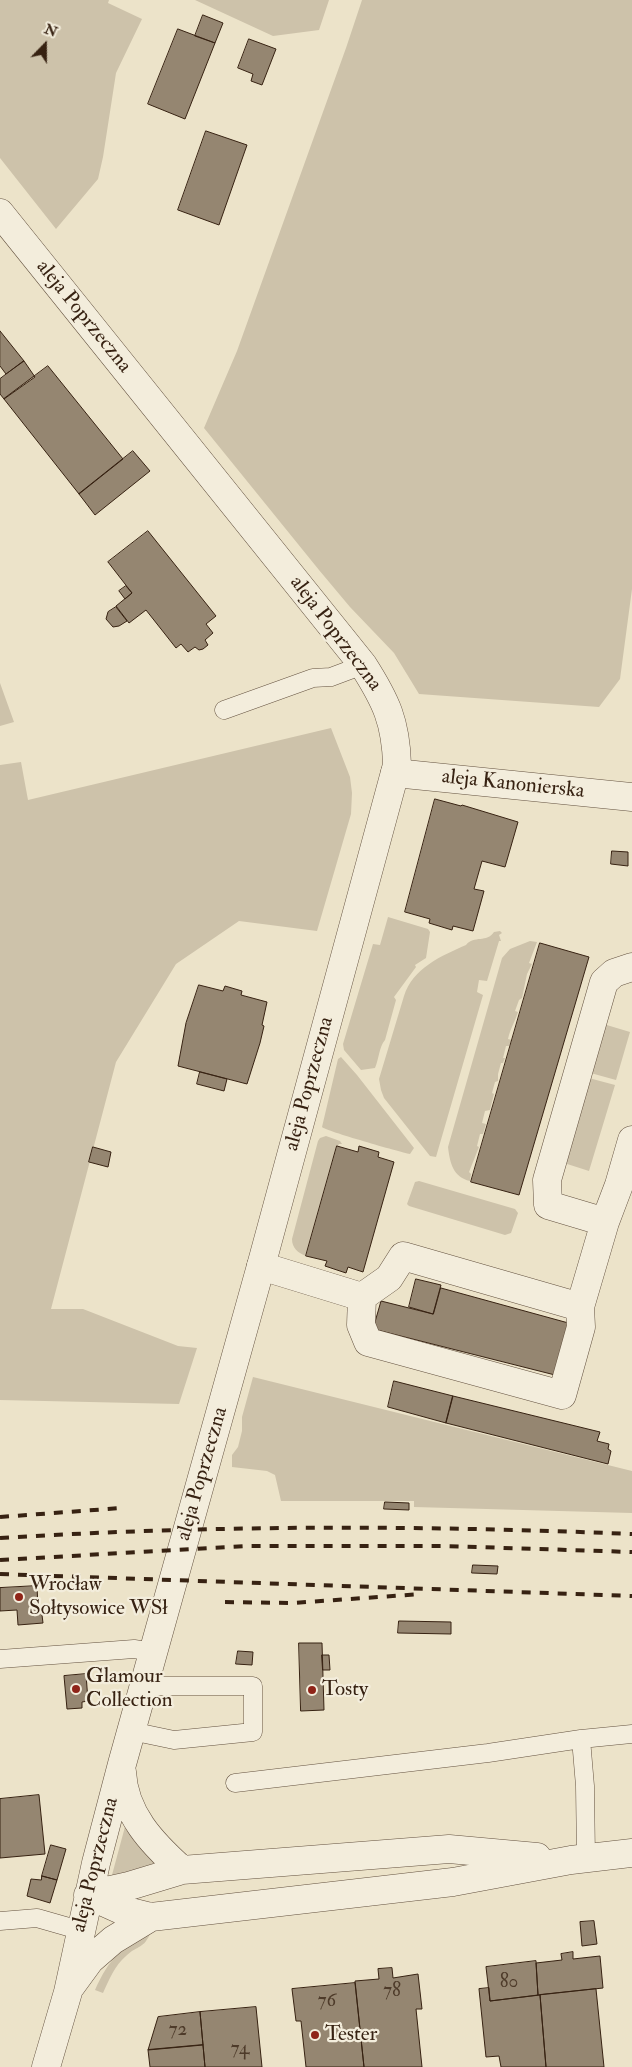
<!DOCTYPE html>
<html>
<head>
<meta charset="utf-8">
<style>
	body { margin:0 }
	#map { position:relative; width:632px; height:2067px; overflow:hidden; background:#ece3c9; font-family:"IM FELL Double Pica",serif }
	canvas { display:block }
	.north { position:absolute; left:20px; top:20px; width:50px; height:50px; -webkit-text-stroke:4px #f3eddc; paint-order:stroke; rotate:22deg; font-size:14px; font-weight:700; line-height:20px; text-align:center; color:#372212 }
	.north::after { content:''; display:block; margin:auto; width:18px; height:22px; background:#372212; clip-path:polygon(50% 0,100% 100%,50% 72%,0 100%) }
</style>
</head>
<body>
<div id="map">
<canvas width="632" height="2067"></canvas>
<div class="north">N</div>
</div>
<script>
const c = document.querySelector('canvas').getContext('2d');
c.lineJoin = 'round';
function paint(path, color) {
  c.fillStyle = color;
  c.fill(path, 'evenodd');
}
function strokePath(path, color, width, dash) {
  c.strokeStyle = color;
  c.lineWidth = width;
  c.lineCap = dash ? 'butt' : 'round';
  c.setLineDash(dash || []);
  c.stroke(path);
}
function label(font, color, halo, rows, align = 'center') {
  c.font = font + ' "IM FELL Double Pica",serif';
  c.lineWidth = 4.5;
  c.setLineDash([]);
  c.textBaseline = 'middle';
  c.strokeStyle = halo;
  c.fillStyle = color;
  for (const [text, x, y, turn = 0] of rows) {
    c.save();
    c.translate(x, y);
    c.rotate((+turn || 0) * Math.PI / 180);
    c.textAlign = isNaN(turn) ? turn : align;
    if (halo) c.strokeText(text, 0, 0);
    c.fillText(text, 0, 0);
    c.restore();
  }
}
const green = new Path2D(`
	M 0,0 L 109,0 L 108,3 L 142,19 L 116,73 L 103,157 L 98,179 L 56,229 L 0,158 Z
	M 195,0 L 329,0 L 319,30 L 273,36 Z
	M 362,0 L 632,0 L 632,589 L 620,679 L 599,707 L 419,694 L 394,653 L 350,607 L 319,570 L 204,428 L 237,351 L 346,48 Z
	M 0,683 L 14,722 L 0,726 Z
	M 331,728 L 350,777 L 352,793 L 351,814 L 317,931 L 239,921 L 176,964 L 116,1062 L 51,1309 L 83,1309 L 178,1346 L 197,1348 L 179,1404 L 0,1400 L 0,765 L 21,762 L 28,800 Z
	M 388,917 L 428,929 L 430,932 L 426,958 L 415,965 L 416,967 L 394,997 L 396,1000 L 385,1040 C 379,1047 379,1059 375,1068 L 361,1070 L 344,1050 L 343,1044 L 373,944 L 380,945 Z
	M 500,931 L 502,933 L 499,935 L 501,941 L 499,941 L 487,981 L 479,980 L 477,992 L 483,995 L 436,1157 L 430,1156 L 384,1098 L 381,1090 L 379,1079 L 404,996 C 413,968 441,956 466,945 C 474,935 487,943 494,932 Z
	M 530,941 L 537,942 L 529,963 L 532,964 L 527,974 L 522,998 L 519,1000 L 515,1011 L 518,1012 C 515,1022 510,1029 508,1039 L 512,1040 L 509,1046 L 506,1046 L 503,1058 L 505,1058 L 503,1063 L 501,1063 L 498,1074 L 498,1081 L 495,1082 L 492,1093 L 494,1094 L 490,1110 L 485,1111 L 482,1123 L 486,1124 L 483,1134 L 480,1134 L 477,1146 L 479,1147 L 469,1172 L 471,1174 L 470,1181 C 453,1177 450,1163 448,1147 L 502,958 L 510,949 Z
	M 600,1023 L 630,1032 L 616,1080 L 587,1072 Z
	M 341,1057 L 357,1075 L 414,1148 L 410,1154 C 400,1152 326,1131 322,1127 L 338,1059 Z
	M 585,1077 L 615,1085 L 589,1171 L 561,1162 Z
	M 326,1136 L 340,1141 L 342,1144 L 339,1144 L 337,1147 L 306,1256 C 298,1253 292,1248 292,1239 L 318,1141 L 320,1138 Z
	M 419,1181 L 515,1209 L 518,1213 L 511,1233 L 505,1235 L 409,1206 L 407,1204 L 415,1182 Z
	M 253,1377 L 632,1471 L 632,1513 L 414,1507 L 414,1501 L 281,1501 L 275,1475 L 267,1471 L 232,1467 L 232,1455 L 238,1447 L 242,1431 L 242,1417 Z
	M 126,1823 L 165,1863 L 112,1878 L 112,1875 Z
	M 151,1932 C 143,1950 139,1944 126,1956 C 115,1965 109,1980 103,1993 L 95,1990 C 110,1957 120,1949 151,1932 Z`);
const building = new Path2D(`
	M 203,15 L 223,23 L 215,43 L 195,36 Z
	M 178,29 L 215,43 L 185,119 L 148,104 Z
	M 249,39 L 276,49 L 262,85 L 251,81 L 253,74 L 238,68 Z
	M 206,131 L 247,145 L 219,225 L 178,210 Z
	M 0,331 L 24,361 L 6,374 L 0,366 Z
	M 24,361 L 35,377 L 4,399 L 0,394 L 0,379 Z
	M 48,366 L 123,459 L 79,494 L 4,399 Z
	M 133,451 L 150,471 L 95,515 L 79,494 Z
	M 148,531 L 216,616 L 206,624 L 213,633 L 205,640 L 208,645 L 203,649 L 199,650 L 195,647 L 188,652 L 181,644 L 176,648 L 146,610 L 129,623 L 116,606 L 132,593 L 108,562 Z
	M 126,586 L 132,593 L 125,599 L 119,591 Z
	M 116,607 L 127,621 L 119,626 L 113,627 L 106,619 L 108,612 Z
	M 435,799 L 461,806 L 462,805 L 518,822 L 505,867 L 482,861 L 474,889 L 484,891 L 473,931 L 453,926 L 452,930 L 429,923 L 430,919 L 405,912 Z
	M 612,851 L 628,852 L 628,866 L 611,864 Z
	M 540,943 L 589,957 L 519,1195 L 471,1182 Z
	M 199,985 L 223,991 L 225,986 L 242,991 L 241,995 L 267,1002 L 262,1025 L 264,1026 L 260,1043 L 247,1084 L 178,1066 L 186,1023 Z
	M 200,1072 L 227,1079 L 224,1091 L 197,1084 Z
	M 337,1146 L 358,1152 L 359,1146 L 379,1152 L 378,1157 L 394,1162 L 363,1272 L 348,1267 L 346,1273 L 325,1266 L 327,1261 L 306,1256 Z
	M 93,1147 L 111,1152 L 108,1167 L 89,1162 Z
	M 416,1279 L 441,1285 L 433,1314 L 409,1307 Z
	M 441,1288 L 572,1324 L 559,1376 L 373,1329 L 381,1301 L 433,1314 Z
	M 394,1381 L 453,1396 L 446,1423 L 388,1407 Z
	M 453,1396 L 600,1432 L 597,1441 L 609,1444 L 608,1449 L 611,1451 L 608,1464 L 446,1423 Z
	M 385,1502 L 409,1503 L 409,1510 L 384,1509 Z
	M 473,1565 L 498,1566 L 497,1574 L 472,1573 Z
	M 37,1586 L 38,1607 L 41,1607 L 43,1623 L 18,1625 L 17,1610 L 0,1611 L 0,1588 Z
	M 399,1621 L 451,1622 L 451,1634 L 398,1633 Z
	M 299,1643 L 322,1643 L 324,1710 L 301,1711 Z
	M 238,1651 L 253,1652 L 252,1665 L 236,1664 Z
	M 322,1655 L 329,1655 L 330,1670 L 323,1670 Z
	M 86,1674 L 88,1701 L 82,1702 L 82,1708 L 67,1709 L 64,1676 Z
	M 39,1795 L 45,1854 L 0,1858 L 0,1799 Z
	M 51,1845 L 66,1849 L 57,1880 L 42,1876 Z
	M 42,1876 L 57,1880 L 50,1903 L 27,1896 L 31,1879 L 41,1880 Z
	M 594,1921 L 597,1944 L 582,1946 L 580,1922 Z
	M 573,1952 L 573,1959 L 600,1956 L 603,1988 L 538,1995 L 536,1963 L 562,1960 L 561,1954 Z
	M 536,1961 L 538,1995 L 490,2001 L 486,1967 Z
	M 392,1968 L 393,1978 L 418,1974 L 422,2009 L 416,2009 L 422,2067 L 364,2067 L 355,1981 L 379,1979 L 378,1969 Z
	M 355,1983 L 364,2067 L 306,2067 L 301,2021 L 296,2021 L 292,1989 Z
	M 489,1988 L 490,2001 L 540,1995 L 546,2067 L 501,2067 L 499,2056 L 486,2057 L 479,1989 Z
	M 596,1989 L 604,2067 L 546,2067 L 540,1995 Z
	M 256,2007 L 262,2067 L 205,2067 L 200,2012 Z
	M 200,2012 L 203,2045 L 148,2050 L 158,2017 Z
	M 203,2045 L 205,2067 L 150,2067 L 148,2050 Z`);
const service = new Path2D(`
	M 224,710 L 313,678 L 331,677 L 363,665
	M 0,1659 L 134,1649 L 154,1652
	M 131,1731 L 174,1740 L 253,1732 L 253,1686 L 144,1686
	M 581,1739 L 632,1734
	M 235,1783 L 488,1753 L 581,1739 L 585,1786 L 586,1858
	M 0,1921 L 37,1918 L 79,1930`);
const minor = new Path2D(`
	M 395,773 L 632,797
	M 605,1222 L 548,1205 L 547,1180 L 604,982 L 614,973 L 632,967
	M 261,1266 L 362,1297 L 389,1278 L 403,1256 L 580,1307 L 605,1222 L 619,1185 L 632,1140
	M 362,1297 L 361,1325 L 368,1342 L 562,1395 L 581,1327 L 580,1307`);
const tertiary = new Path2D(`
	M 0,213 L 363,665 C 386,701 396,722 397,765 L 261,1266 L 122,1764 L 96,1863 L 68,1992 L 46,2067
	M 122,1772 C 124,1814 152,1843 182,1870
	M 88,1895 L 119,1909 L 151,1917 L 453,1882 L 571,1860 L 632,1853
	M 88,1895 L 129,1886 L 182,1870 L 449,1849 L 537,1857
	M 71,1986 L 90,1960 L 113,1940 L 151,1917`);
const rail = new Path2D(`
	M 0,1517 L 121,1508
	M 0,1538 C 211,1525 421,1525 632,1534
	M 0,1560 L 245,1546 L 445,1546 L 632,1552
	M 0,1574 L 632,1596
	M 225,1602 L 292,1603 L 421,1594`);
const markers = [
	[19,1597,5,"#8f2418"],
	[76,1689,5,"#8f2418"],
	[312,1690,5,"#8f2418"],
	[315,2035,5,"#8f2418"]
];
const numberNames = [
	["80",509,1983],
	["78",392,1992],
	["76",327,2002],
	["72",178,2031],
	["74",240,2050]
];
const streetNames = [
	["aleja Poprzeczna",83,317,51],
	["aleja Poprzeczna",335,634,53],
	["aleja Kanonierska",513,785,6],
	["aleja Poprzeczna",310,1084,-75],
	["aleja Poprzeczna",203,1474,-74],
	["aleja Poprzeczna",96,1865,-76]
];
const poiNames = [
	["Wrocław",29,1585],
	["Sołtysowice WSł",29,1609],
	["Glamour",86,1677],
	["Collection",86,1701],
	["Tosty",322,1690],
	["Tester",325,2035]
];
paint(green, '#cdc2aa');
paint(building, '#958671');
strokePath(building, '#372212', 1);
strokePath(service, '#645240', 19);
strokePath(minor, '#645240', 29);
strokePath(tertiary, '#645240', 29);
strokePath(service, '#f3eddc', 18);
strokePath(minor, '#f3eddc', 28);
strokePath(tertiary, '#f3eddc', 28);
strokePath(rail, '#372212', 4, [9, 9]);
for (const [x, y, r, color] of markers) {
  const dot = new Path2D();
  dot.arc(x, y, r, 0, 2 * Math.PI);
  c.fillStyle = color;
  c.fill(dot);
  strokePath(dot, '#f3eddc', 2);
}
label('19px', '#4e3b2a', null, numberNames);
label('21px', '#372212', '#f3eddc', streetNames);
label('21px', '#372212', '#f3eddc', poiNames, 'left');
</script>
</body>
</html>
